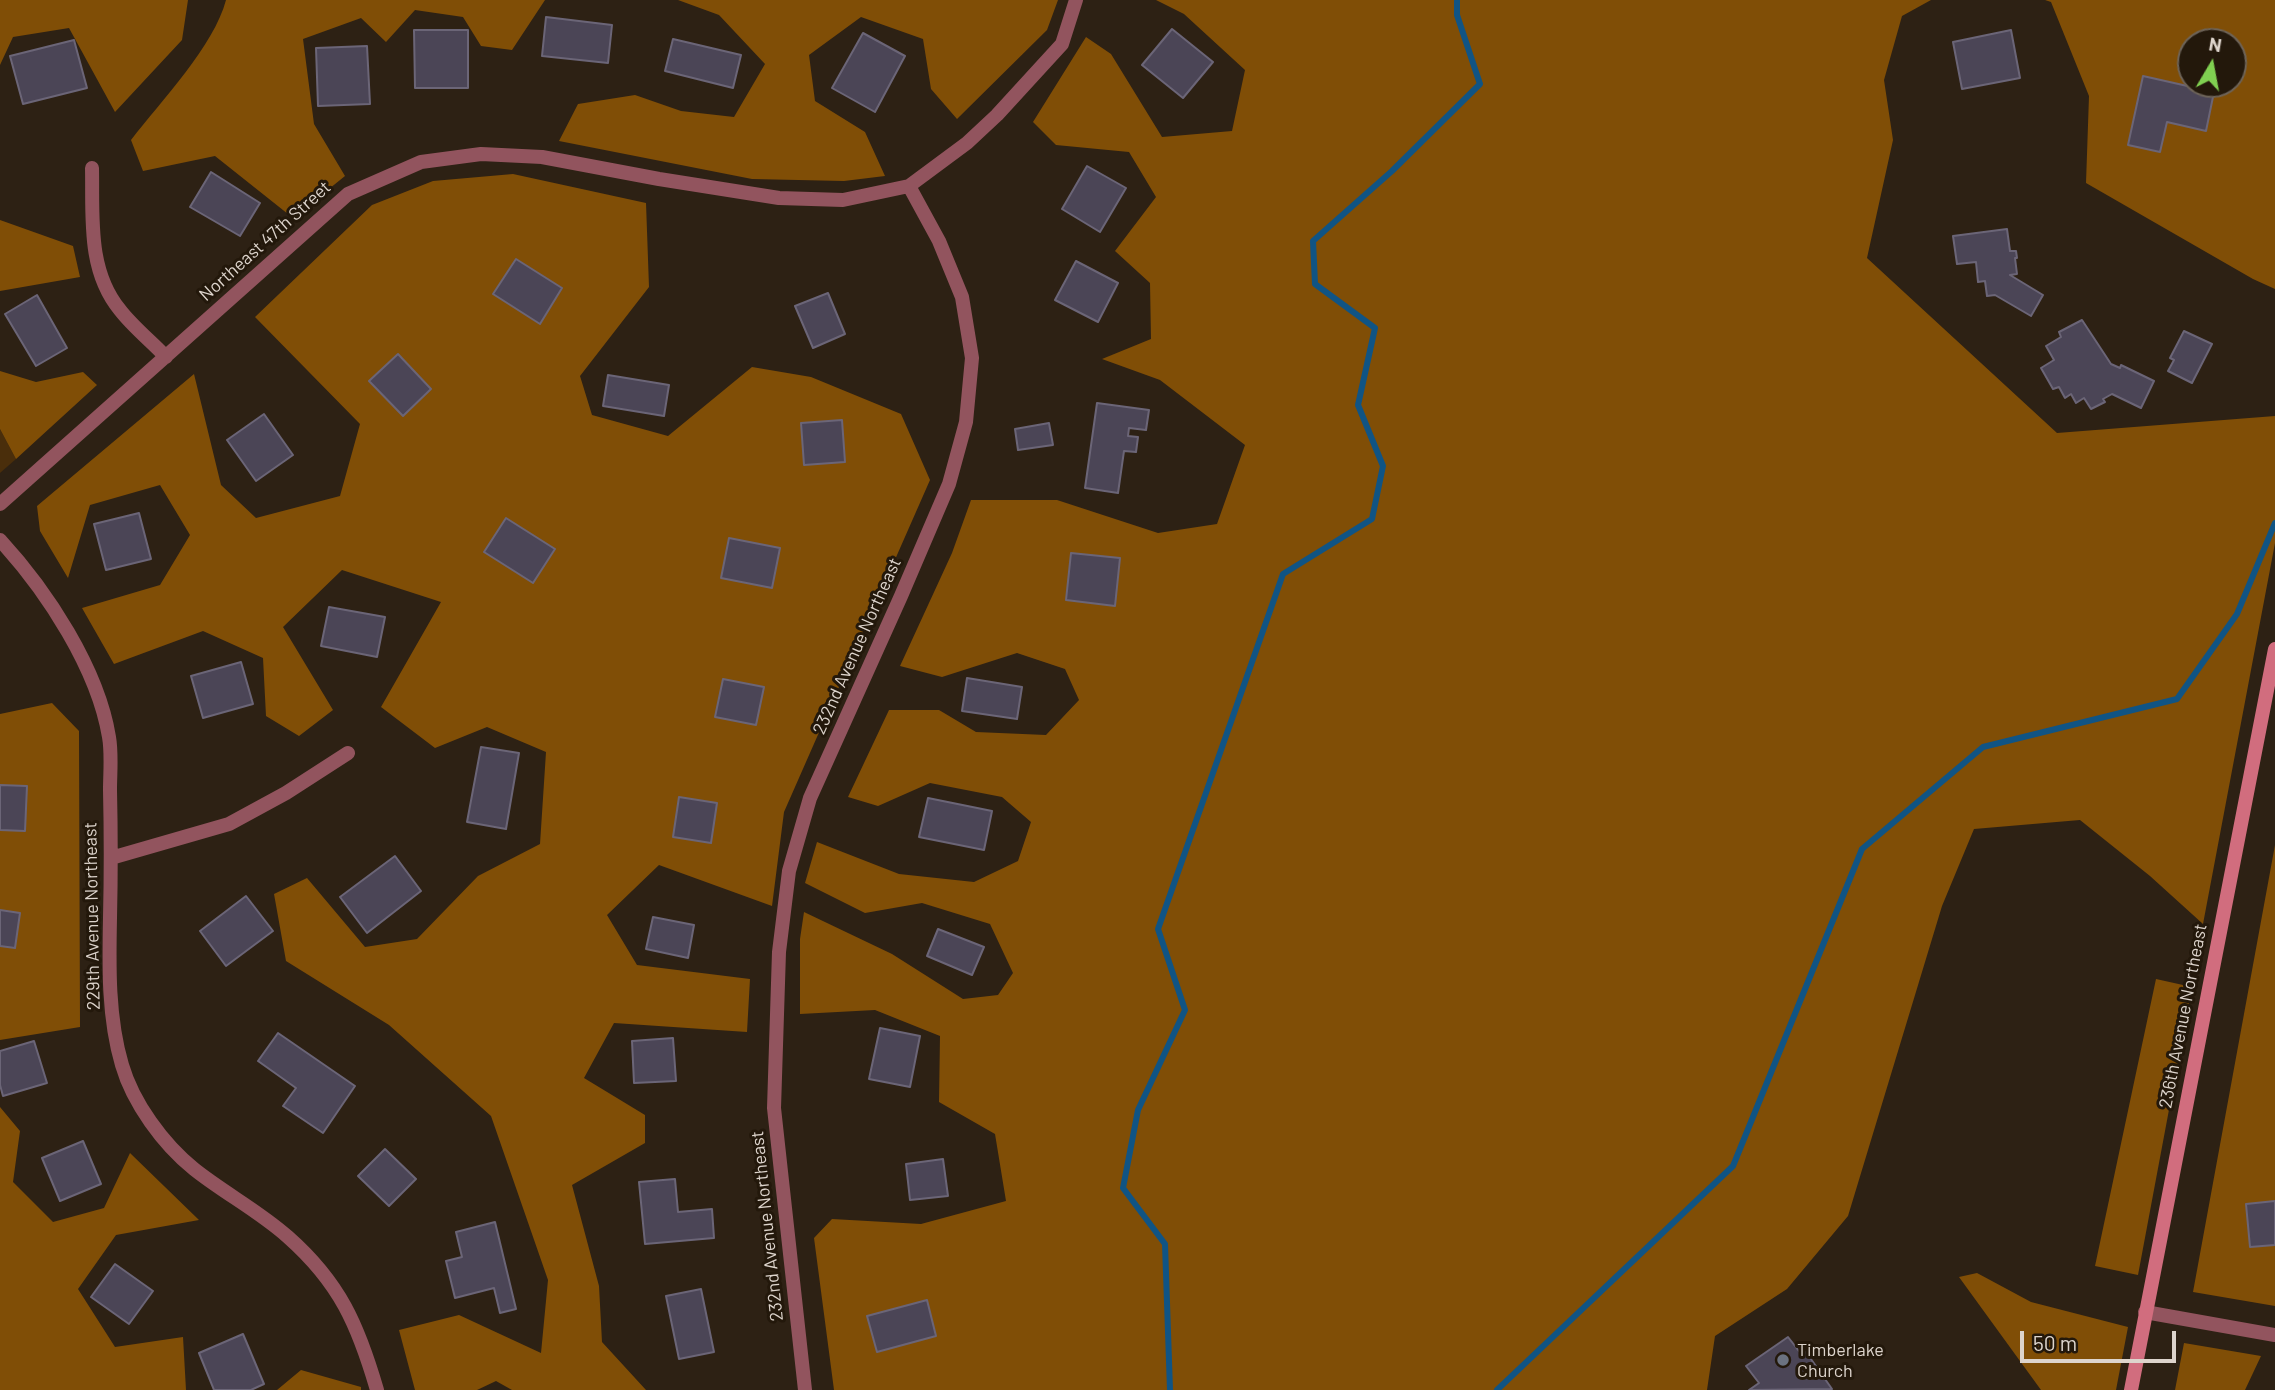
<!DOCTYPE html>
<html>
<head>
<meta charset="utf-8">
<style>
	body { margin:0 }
	#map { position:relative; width:2275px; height:1390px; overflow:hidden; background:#2d2114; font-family:Barlow,sans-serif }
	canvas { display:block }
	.north { position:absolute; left:2177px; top:28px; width:70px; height:70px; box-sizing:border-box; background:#23180b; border:2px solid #6d6358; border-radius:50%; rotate:10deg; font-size:19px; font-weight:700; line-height:28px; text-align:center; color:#ddd4cc }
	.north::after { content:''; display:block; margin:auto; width:24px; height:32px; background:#80d051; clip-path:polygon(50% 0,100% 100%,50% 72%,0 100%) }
	.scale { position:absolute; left:2020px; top:1331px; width:156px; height:32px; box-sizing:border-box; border:4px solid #ddd4cc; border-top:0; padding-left:9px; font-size:21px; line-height:24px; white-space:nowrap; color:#ddd4cc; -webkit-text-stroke:5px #23180b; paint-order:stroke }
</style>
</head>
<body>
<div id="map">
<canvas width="2275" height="1390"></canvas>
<div class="north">N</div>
<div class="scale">50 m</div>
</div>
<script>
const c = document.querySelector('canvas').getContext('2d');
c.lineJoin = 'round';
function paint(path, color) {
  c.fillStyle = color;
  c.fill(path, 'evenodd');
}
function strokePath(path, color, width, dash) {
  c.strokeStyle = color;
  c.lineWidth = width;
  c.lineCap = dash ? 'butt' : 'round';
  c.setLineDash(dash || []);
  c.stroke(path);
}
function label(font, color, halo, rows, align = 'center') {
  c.font = font + ' Barlow,sans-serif';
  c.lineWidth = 6;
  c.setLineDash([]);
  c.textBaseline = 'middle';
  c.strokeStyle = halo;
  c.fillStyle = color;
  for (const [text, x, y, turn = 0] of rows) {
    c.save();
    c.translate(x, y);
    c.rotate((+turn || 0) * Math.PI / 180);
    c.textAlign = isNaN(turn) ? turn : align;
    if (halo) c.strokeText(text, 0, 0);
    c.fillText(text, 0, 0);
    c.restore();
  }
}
const green = new Path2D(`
	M 0,429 L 16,459 L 0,473 Z`);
const forest = new Path2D(`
	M 0,0 L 188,0 L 182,40 L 115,112 L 69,28 L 13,37 L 0,65 Z
	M 226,0 L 545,0 L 512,50 L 481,46 L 463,17 L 415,10 L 386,42 L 361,18 L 303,39 L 314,124 L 345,176 L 293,218 L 215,156 L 143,171 L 131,140 C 161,101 214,46 226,0 Z
	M 678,0 L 1058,0 L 1047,30 L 957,119 L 931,89 L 923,39 L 861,17 L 809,55 L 815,101 L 865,132 L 885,176 L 844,181 L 752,179 L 559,141 L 578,104 L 635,95 L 681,111 L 734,117 L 765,64 L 719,15 Z
	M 1156,0 L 1931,0 L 1902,16 L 1884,80 L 1893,140 L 1867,258 L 2057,433 L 2275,416 L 2275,543 L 2203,924 L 2150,876 L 2080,820 L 1974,829 L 1942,906 L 1848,1216 L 1787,1289 L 1715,1336 L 1707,1390 L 834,1390 L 814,1238 L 832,1219 L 921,1224 L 1006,1201 L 995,1134 L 939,1102 L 940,1036 L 875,1010 L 800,1014 L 800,939 L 804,912 L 892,954 L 963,999 L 998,995 L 1013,973 L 990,924 L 922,903 L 865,913 L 805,883 L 817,842 L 899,874 L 974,882 L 1018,861 L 1031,822 L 1002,797 L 930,783 L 878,806 L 848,797 L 889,710 L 939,710 L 976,732 L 1046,735 L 1079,700 L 1065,669 L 1017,653 L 942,677 L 900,666 L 952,553 L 971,500 L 1057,500 L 1158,533 L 1217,524 L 1245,445 L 1160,380 L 1102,359 L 1151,339 L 1150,283 L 1115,251 L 1156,197 L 1129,152 L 1056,145 L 1033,122 L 1086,37 L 1111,54 L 1162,137 L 1232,131 L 1245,70 L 1184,14 Z
	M 2045,0 L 2275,0 L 2275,289 L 2253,279 L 2086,183 L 2089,96 L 2051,2 ZM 2191,42 L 2233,42 L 2233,84 L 2191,84 Z
	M 513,174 L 646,203 L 649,287 L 580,376 L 592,415 L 668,436 L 752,367 L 811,377 L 901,414 L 930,480 L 784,812 L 772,906 L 659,865 L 607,915 L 637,965 L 750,979 L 747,1032 L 614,1023 L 584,1078 L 645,1115 L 645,1143 L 572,1185 L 599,1286 L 602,1342 L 646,1390 L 512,1390 L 496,1381 L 477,1390 L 415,1390 L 399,1330 L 459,1315 L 541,1353 L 548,1280 L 491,1116 L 389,1025 L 286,961 L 274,894 L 307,878 L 365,947 L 417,939 L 478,876 L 540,844 L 546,752 L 487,727 L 435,748 L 381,707 L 441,602 L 342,570 L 283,627 L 333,710 L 299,736 L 266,716 L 263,658 L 203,631 L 114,664 L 82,608 L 160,585 L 190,535 L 160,485 L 90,505 L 68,578 L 40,531 L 37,506 L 194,374 L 221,485 L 256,518 L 340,496 L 360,424 L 255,317 L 372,205 L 433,181 Z
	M 0,220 L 73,246 L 80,277 L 0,291 Z
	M 0,371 L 36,382 L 83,372 L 97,385 L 16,459 L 0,429 Z
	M 52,703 L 79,731 L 80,1027 L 0,1040 L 0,714 Z
	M 2275,845 L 2275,1306 L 2193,1292 Z
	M 2156,979 L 2192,987 L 2138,1275 L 2095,1266 Z
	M 0,1107 L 20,1131 L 13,1182 L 53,1222 L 104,1208 L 130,1153 L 199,1220 L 116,1235 L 78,1289 L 115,1347 L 183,1337 L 186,1390 L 0,1390 Z
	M 1977,1273 L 2031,1302 L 2128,1327 L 2116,1390 L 2041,1390 L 1959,1277 Z
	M 2184,1343 L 2261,1356 L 2245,1390 L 2175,1390 Z
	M 301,1370 L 361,1387 L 361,1390 L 277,1390 Z`);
const stream = new Path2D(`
	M 1170,1390 L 1165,1244 L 1123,1188 L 1138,1110 L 1185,1010 L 1158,929 L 1283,574 L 1372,519 L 1383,466 L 1358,405 L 1375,328 L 1315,284 L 1313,241 L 1392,171 L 1480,84 L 1457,15 L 1457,0
	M 1497,1390 L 1733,1166 L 1862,849 L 1983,747 L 2177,699 L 2237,614 L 2275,523`);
const building = new Path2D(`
	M 546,17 L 612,25 L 608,63 L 542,56 Z
	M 1172,29 L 1213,62 L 1183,98 L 1142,65 Z
	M 414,30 L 468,30 L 468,88 L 415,88 Z
	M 2011,30 L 2020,78 L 1962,89 L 1953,42 Z
	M 863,33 L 905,56 L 875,112 L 832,88 Z
	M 673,39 L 741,55 L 733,88 L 665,71 Z
	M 74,40 L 87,88 L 23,104 L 10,56 Z
	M 367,46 L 370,104 L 318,106 L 316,48 Z
	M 2143,76 L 2214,92 L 2206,131 L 2167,122 L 2160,152 L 2128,145 Z
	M 1087,166 L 1126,188 L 1100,232 L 1062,209 Z
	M 211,172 L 260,203 L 240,236 L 190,207 Z
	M 2007,229 L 2010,251 L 2016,251 L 2017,258 L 2015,258 L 2017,274 L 2010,275 L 2043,295 L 2031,316 L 1995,295 L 1987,296 L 1985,281 L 1978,282 L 1976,262 L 1957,264 L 1953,236 Z
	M 516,259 L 562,288 L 540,324 L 493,294 Z
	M 1076,261 L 1118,283 L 1098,322 L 1055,300 Z
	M 828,293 L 845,334 L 813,348 L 795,306 Z
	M 37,295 L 67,348 L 36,366 L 5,314 Z
	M 2082,320 L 2111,364 L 2120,368 L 2121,365 L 2154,381 L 2141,408 L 2112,394 L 2103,399 L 2105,402 L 2091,409 L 2084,398 L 2076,403 L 2071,394 L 2065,398 L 2059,387 L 2053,389 L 2041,368 L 2054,360 L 2046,346 L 2061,337 L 2059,332 Z
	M 2184,331 L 2212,344 L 2192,383 L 2168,371 L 2174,360 L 2170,358 Z
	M 398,354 L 431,389 L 403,416 L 369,381 Z
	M 608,375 L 669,385 L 664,416 L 603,406 Z
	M 1097,403 L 1149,410 L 1146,430 L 1129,428 L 1128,436 L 1138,437 L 1136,452 L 1124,451 L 1118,493 L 1085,488 Z
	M 264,414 L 293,455 L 256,481 L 227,440 Z
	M 842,420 L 845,462 L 804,465 L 801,423 Z
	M 1049,423 L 1053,445 L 1018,450 L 1015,429 Z
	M 139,513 L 151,559 L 106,570 L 94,524 Z
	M 506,518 L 555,549 L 533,583 L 484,552 Z
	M 729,538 L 780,548 L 772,588 L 721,578 Z
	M 1071,553 L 1120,558 L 1115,606 L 1066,600 Z
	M 329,607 L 385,617 L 377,657 L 321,646 Z
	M 241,662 L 253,704 L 203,718 L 191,676 Z
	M 967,678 L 1022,687 L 1017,719 L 962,711 Z
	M 723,679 L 764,687 L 756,725 L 715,717 Z
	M 481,747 L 519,753 L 506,829 L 467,822 Z
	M 0,785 L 27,786 L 25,831 L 0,830 Z
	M 679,797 L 717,803 L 711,843 L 673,837 Z
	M 928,798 L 992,811 L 984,850 L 919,837 Z
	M 395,856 L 421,891 L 367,933 L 340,897 Z
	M 246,896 L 273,931 L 226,966 L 200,931 Z
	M 0,910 L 20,913 L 15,948 L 0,946 Z
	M 653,917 L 694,925 L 688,958 L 646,949 Z
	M 938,929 L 984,947 L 972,975 L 927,956 Z
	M 880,1028 L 920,1036 L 910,1087 L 869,1079 Z
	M 278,1033 L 355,1086 L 323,1133 L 283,1106 L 296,1088 L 258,1061 Z
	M 673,1038 L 676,1081 L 634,1083 L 632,1041 Z
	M 34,1041 L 47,1083 L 3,1096 L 0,1085 L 0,1051 Z
	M 83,1141 L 101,1184 L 60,1201 L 42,1158 Z
	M 385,1149 L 416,1179 L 389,1206 L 358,1176 Z
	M 943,1159 L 948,1196 L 910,1200 L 906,1164 Z
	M 675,1179 L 678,1212 L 712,1209 L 714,1238 L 645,1244 L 639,1182 Z
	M 2275,1201 L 2275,1245 L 2250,1247 L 2246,1204 Z
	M 495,1222 L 516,1309 L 500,1313 L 494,1288 L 455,1298 L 446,1261 L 462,1257 L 456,1232 Z
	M 115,1264 L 153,1291 L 129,1324 L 91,1297 Z
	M 701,1289 L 714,1352 L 679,1359 L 666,1296 Z
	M 927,1300 L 936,1336 L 877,1352 L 867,1316 Z
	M 243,1334 L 264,1384 L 251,1390 L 214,1390 L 199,1353 Z
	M 1788,1337 L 1802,1355 L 1806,1352 L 1832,1389 L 1749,1390 L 1759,1383 L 1746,1366 Z`);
const street = new Path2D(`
	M 92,168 C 93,216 87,270 120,310 C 133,327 151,341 166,357
	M 0,504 L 348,194 L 421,162 L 481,154 L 542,157 L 659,179 L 779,198 L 843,200 L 909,186 L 967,143 L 997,115 L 1062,44 L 1076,0
	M 0,540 C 47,591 98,669 109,737 C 112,754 110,773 110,790 C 111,833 111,875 110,918 C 109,966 108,1018 122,1065 C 133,1103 163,1144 194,1169 C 224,1193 259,1211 288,1237 C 340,1283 358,1325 377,1390
	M 111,858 L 229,824 L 286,793 L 348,753
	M 2145,1312 L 2275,1335
	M 805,1390 L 774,1108 L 779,952 L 789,871 L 810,798 L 901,596 L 949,484 L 966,422 L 972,358 L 962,297 L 939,241 L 909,186`);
const secondary = new Path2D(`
	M 2131,1390 L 2275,649`);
const markers = [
	[1783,1360,7,"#6b7280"]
];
const streetNames = [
	["Northeast 47th Street",265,241,-42],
	["232nd Avenue Northeast",857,646,-66],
	["229th Avenue Northeast",92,916,-91],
	["236th Avenue Northeast",2183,1016,-79],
	["232nd Avenue Northeast",767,1226,-96]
];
const poiNames = [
	["Timberlake",1797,1350],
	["Church",1797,1371]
];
paint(green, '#4a2e0b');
paint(forest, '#804e06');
strokePath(stream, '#105484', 6);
paint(building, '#4b4556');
strokePath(building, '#6b6577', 2);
strokePath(street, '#92545e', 14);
strokePath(secondary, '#d16d7e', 14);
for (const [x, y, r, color] of markers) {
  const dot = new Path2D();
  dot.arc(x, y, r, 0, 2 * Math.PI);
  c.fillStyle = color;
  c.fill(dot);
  strokePath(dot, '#23180b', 2.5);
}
label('18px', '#ddd4cc', '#23180b', streetNames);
label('18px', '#ddd4cc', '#23180b', poiNames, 'left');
</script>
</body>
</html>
